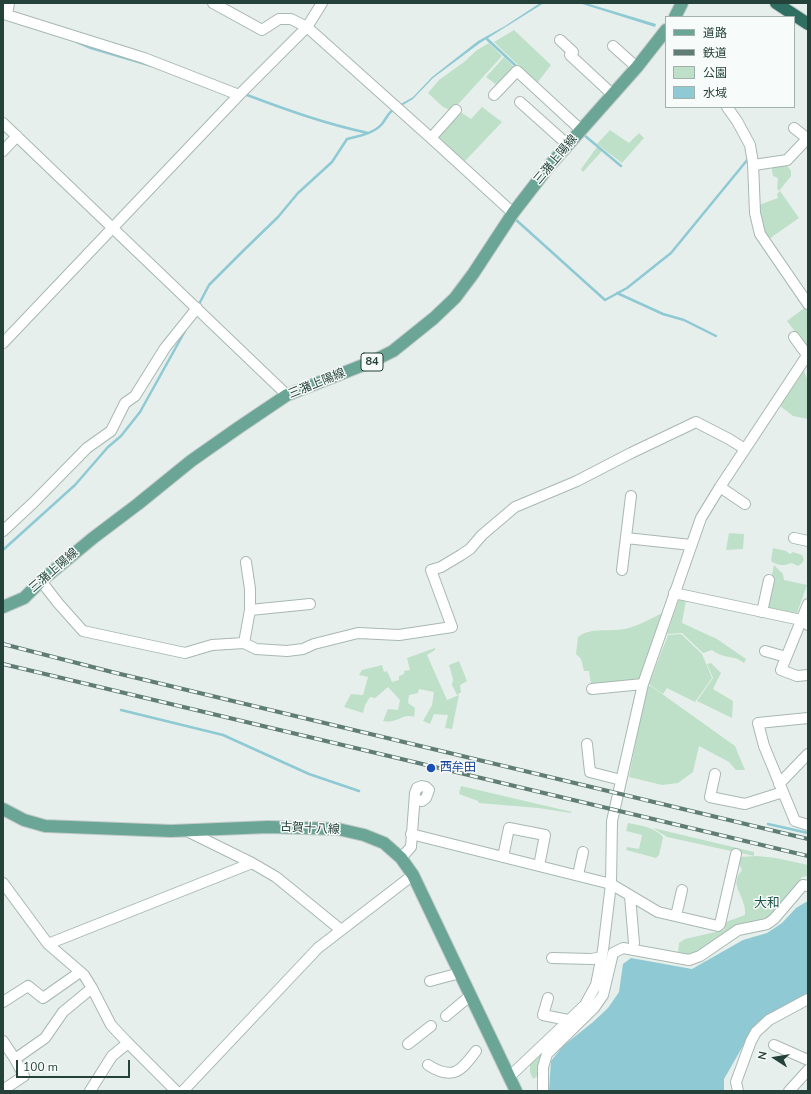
<!DOCTYPE html>
<html>
<head>
<meta charset="utf-8">
<style>
	body { margin:0 }
	#map { position:relative; width:811px; height:1094px; overflow:hidden; background:#e6efeb; font-family:"Nunito Sans","Noto Sans JP",sans-serif }
	canvas { display:block }
	.frame { position:absolute; inset:0; border:4px solid #24423a; pointer-events:none }
	.legend { position:absolute; left:665px; top:16px; width:130px; height:92px; box-sizing:border-box; background:#f7fbf9; border:1px solid #a3b1ad; margin:0; padding:5px 7px; list-style:none; font-size:12px; color:#24423a }
	.legend li { display:flex; align-items:center; gap:8px; height:20px }
	.legend b { width:20px; border:1px solid #a3b1ad }
	.north { position:absolute; left:755px; top:1038px; width:40px; height:40px; -webkit-text-stroke:3px #f7fbf9; paint-order:stroke; rotate:282deg; font-size:11px; font-weight:700; line-height:16px; text-align:center; color:#24423a }
	.north::after { content:''; display:block; margin:auto; width:14px; height:18px; background:#24423a; clip-path:polygon(50% 0,100% 100%,50% 72%,0 100%) }
	.scale { position:absolute; left:16px; top:1060px; width:114px; height:18px; box-sizing:border-box; border:2px solid #24423a; border-top:0; padding-left:5px; font-size:12px; line-height:14px; white-space:nowrap; color:#24423a; -webkit-text-stroke:3px #f7fbf9; paint-order:stroke }
</style>
</head>
<body>
<div id="map">
<canvas width="811" height="1094"></canvas>
<div class="frame"></div>
<ul class="legend">
<li><b style="height:5px;background:#6aa596"></b>道路</li>
<li><b style="height:5px;background:#5f7d75"></b>鉄道</li>
<li><b style="height:11px;background:#bfe0c8"></b>公園</li>
<li><b style="height:11px;background:#8ec9d4"></b>水域</li>
</ul>
<div class="north">N</div>
<div class="scale">100 m</div>
</div>
<script>
const c = document.querySelector('canvas').getContext('2d');
c.lineJoin = 'round';
function paint(path, color) {
  c.fillStyle = color;
  c.fill(path, 'evenodd');
}
function strokePath(path, color, width, dash) {
  c.strokeStyle = color;
  c.lineWidth = width;
  c.lineCap = dash ? 'butt' : 'round';
  c.setLineDash(dash || []);
  c.stroke(path);
}
function label(font, color, halo, rows, align = 'center') {
  c.font = font + ' "Nunito Sans","Noto Sans JP",sans-serif';
  c.lineWidth = 3;
  c.setLineDash([]);
  c.textBaseline = 'middle';
  c.strokeStyle = halo;
  c.fillStyle = color;
  for (const [text, x, y, turn = 0] of rows) {
    c.save();
    c.translate(x, y);
    c.rotate((+turn || 0) * Math.PI / 180);
    c.textAlign = isNaN(turn) ? turn : align;
    if (halo) c.strokeText(text, 0, 0);
    c.fillText(text, 0, 0);
    c.restore();
  }
}
const green = new Path2D(`
	M 514,30 L 551,65 L 537,83 L 494,42 Z
	M 489,43 L 502,56 L 452,111 L 443,107 L 428,93 L 439,80 L 464,62 L 477,50 Z
	M 504,57 L 515,68 L 498,86 L 486,77 Z
	M 482,107 L 502,122 L 465,161 L 436,137 L 459,111 L 471,119 Z
	M 610,130 L 629,143 L 639,133 L 644,138 L 622,163 L 597,144 Z
	M 597,147 L 602,151 L 583,172 L 581,169 Z
	M 786,164 L 791,171 L 791,176 L 779,191 L 777,188 L 778,178 L 773,176 L 771,165 Z
	M 780,191 L 799,218 L 769,239 L 763,231 L 759,205 L 778,198 L 777,194 Z
	M 807,306 L 808,308 L 808,345 L 807,347 L 787,321 Z
	M 804,371 L 808,381 L 808,419 L 793,416 L 780,406 Z
	M 729,533 L 744,534 L 743,549 L 726,550 Z
	M 773,548 L 786,551 L 790,554 L 793,552 L 802,555 L 804,559 L 802,563 L 798,566 L 792,563 C 785,566 777,566 771,561 Z
	M 774,565 L 783,574 L 784,580 L 807,585 L 797,613 L 765,607 Z
	M 679,599 L 686,600 L 682,623 L 717,639 L 746,659 L 744,663 C 735,655 723,659 712,650 L 703,653 L 682,633 L 667,634 Z
	M 666,611 L 641,682 L 591,684 L 589,671 L 584,671 L 581,659 L 576,654 L 578,637 C 591,626 613,633 629,628 C 642,624 654,617 666,611 Z
	M 681,634 L 702,654 L 712,678 L 695,702 L 667,688 L 663,694 L 649,684 L 668,635 Z
	M 435,648 L 435,650 L 427,655 L 447,700 L 459,695 L 452,729 L 445,728 L 448,715 L 434,714 L 430,724 L 423,721 L 432,705 L 434,692 L 419,689 L 418,693 L 409,695 L 408,703 L 415,708 L 414,717 C 402,713 398,724 383,721 L 388,709 L 398,710 L 400,700 L 388,687 L 375,698 L 370,697 L 365,705 L 363,713 L 344,707 L 351,694 L 363,695 L 368,677 L 359,675 L 362,670 L 382,665 L 384,672 L 387,671 L 392,682 L 399,680 L 399,676 L 404,674 L 404,671 L 410,670 L 407,658 Z
	M 459,661 L 467,681 L 460,685 L 461,692 L 457,695 L 452,685 L 453,679 L 449,665 Z
	M 711,663 L 721,673 L 713,689 L 733,701 L 732,718 L 697,701 L 713,678 L 707,664 Z
	M 648,686 L 651,686 L 735,746 L 745,770 L 736,770 L 729,762 L 699,746 L 693,772 L 678,783 L 662,785 L 629,777 L 644,700 Z
	M 461,786 L 572,812 L 571,813 L 538,808 L 479,803 L 478,801 L 459,794 Z
	M 628,823 C 639,825 655,827 663,837 L 659,855 L 656,858 L 626,850 L 627,847 L 639,849 L 642,835 L 626,831 Z
	M 653,828 L 754,852 L 754,856 L 667,837 Z
	M 757,856 L 776,858 L 808,865 L 808,876 L 802,877 L 780,908 L 764,921 L 703,951 L 691,955 L 682,954 L 678,952 L 679,943 L 685,939 L 724,930 L 726,922 L 745,915 C 745,912 745,908 744,905 C 741,891 730,884 742,870 L 739,864 L 736,863 L 738,857 Z
	M 602,970 L 600,994 L 552,1044 L 541,1074 L 533,1079 L 530,1072 L 530,1063 L 595,995 Z`);
const water = new Path2D(`
	M 540,3 L 544,3 L 480,43 L 433,78 L 413,99 L 393,111 L 392,109 L 413,97 L 432,77 L 478,41 L 505,26 Z
	M 579,3 L 586,3 L 656,24 L 655,27 Z
	M 806,902 L 808,902 L 808,996 L 751,1032 L 724,1079 L 724,1091 L 549,1091 L 551,1061 L 563,1046 L 593,1022 L 608,1008 L 619,992 L 623,964 L 631,958 L 692,969 L 743,940 L 767,933 L 782,923 L 796,908 Z`);
const stream = new Path2D(`
	M 487,39 L 516,66
	M 77,42 L 91,48 L 152,66
	M 247,95 C 287,110 326,124 368,133
	M 584,135 L 621,166
	M 514,218 L 605,300 L 627,288 L 671,253 L 748,159
	M 617,293 L 663,314 L 684,320 L 716,336
	M 198,306 L 209,285 L 243,251 L 278,217 L 298,193 L 332,162 L 347,139 C 359,136 373,134 382,124 C 386,119 388,113 394,109
	M 3,550 L 75,485 L 108,447 L 121,436 L 140,412 L 185,331
	M 121,710 L 223,735 L 309,774 L 359,791
	M 768,824 L 808,833`);
const minor = new Path2D(`
	M 9,3 L 7,15 L 144,58 L 239,95
	M 213,3 L 262,30 L 279,19 L 291,19 L 307,27 L 431,138 L 513,213
	M 560,40 L 573,52 L 570,55 L 612,94
	M 613,46 L 632,63
	M 494,95 L 517,71 L 581,130
	M 520,102 L 568,145
	M 727,107 L 737,121 L 750,145 L 753,163 L 755,213 L 760,234 L 808,304
	M 3,123 L 287,395
	M 794,128 L 808,139
	M 431,138 L 456,110
	M 3,151 L 17,136
	M 754,165 L 787,160 L 808,138
	M 794,337 L 807,355
	M 3,343 L 239,95 L 307,27 L 322,3
	M 720,487 L 745,504
	M 3,531 L 34,502 L 87,448 L 111,431 L 125,403 L 135,396 L 165,348 L 197,308
	M 626,538 L 691,545
	M 794,538 L 808,541
	M 622,570 L 631,496
	M 41,581 L 58,603 L 83,631 L 185,653 L 212,645 L 244,643 L 256,649 L 287,651 L 303,649 L 314,644 L 358,633 L 399,635 L 452,627 L 431,570 L 441,567 L 461,555 L 470,549 L 482,535 L 515,507 L 577,481 L 631,453 L 696,422 L 729,439 L 745,449
	M 674,593 L 801,620 L 808,625
	M 808,604 L 781,670 L 797,676 L 808,675
	M 250,610 L 310,604
	M 762,612 L 769,580
	M 244,643 L 250,610 L 250,589 L 246,562
	M 765,651 L 786,657
	M 592,689 L 643,684
	M 808,718 L 758,723 L 764,746 L 795,821 L 808,825
	M 587,744 L 590,772 L 621,780
	M 715,774 L 710,797 L 745,804 L 783,792
	M 779,784 L 808,754
	M 187,831 L 252,863 L 276,877 L 341,930
	M 411,834 L 611,884 L 658,912 L 718,926 L 720,924 L 736,854
	M 503,857 L 509,828 L 545,835 L 539,866
	M 401,858 L 411,847 L 415,793 L 417,788 L 422,786 L 426,787 L 429,790 L 426,798 L 422,801 L 415,800
	M 578,875 L 583,852
	M 3,883 L 48,944 L 84,975 L 92,988 L 111,1025 L 128,1043 L 176,1091
	M 630,896 L 634,943
	M 676,916 L 682,890
	M 48,944 L 252,863
	M 552,958 L 592,959 L 601,957
	M 430,981 L 460,973
	M 548,998 L 543,1015 L 568,1020
	M 3,1002 L 28,986 L 43,998 L 80,972
	M 446,1016 L 471,995
	M 3,1041 L 15,1059 L 45,1038 L 63,1012 L 92,988
	M 408,1044 L 431,1026
	M 774,1045 L 808,1060
	M 428,1065 C 453,1081 461,1071 476,1051
	M 509,1077 L 585,1005 L 596,985 L 603,950 L 611,884 L 612,821 L 643,684 L 701,518 L 720,487 L 808,354
	M 3,1090 L 24,1076 L 15,1059
	M 90,1091 L 112,1056 L 128,1043
	M 183,1091 L 318,948 L 413,875
	M 543,1091 L 543,1067 L 547,1054 L 594,1008 L 603,995 L 613,953 L 623,948 L 689,960 L 700,956 L 738,930 L 767,924 L 774,919 L 803,885 L 808,886
	M 738,1091 L 736,1082 L 751,1041 L 756,1032 L 769,1020 L 808,999
	M 789,1091 L 808,1070`);
const major = new Path2D(`
	M 675,17 L 682,3
	M 3,607 L 24,598 L 41,581 L 93,538 L 138,504 L 191,461 L 238,428 L 287,395 L 371,362 L 393,351 L 434,318 L 455,298 L 473,274 L 513,213 L 550,165 L 637,67 L 666,30
	M 3,809 L 24,820 L 45,826 L 171,831 L 268,827 L 338,829 L 364,835 L 384,843 L 401,858 L 413,875 L 516,1091`);
const highway = new Path2D(`
	M 776,3 L 808,24`);
const rail = new Path2D(`
	M 3,644 L 112,672 L 808,839
	M 3,664 L 808,856`);
const markers = [
	[431,768,5,"#1a4fb4"]
];
const shields = [
	[372,362,22]
];
const shieldNames = [
	["84",372,362]
];
const streetNames = [
	["三潴上陽線",556,160,-50],
	["三潴上陽線",317,384,-22],
	["三潴上陽線",54,571,-41],
	["古賀十八線",310,829,3]
];
const transitNames = [
	["西牟田",440,768]
];
const neighbourhoodNames = [
	["大和",767,904]
];
paint(green, '#bfe0c8');
paint(water, '#8ec9d4');
strokePath(stream, '#8ec9d4', 2.5);
strokePath(minor, '#a8b8b2', 12);
strokePath(major, '#c2cac8', 14);
strokePath(highway, '#c2cac8', 14);
strokePath(minor, '#fff', 10);
strokePath(major, '#6aa596', 12);
strokePath(highway, '#2f6f62', 12);
strokePath(rail, '#5f7d75', 4);
strokePath(rail, '#f7fbf9', 2.5, [8]);
for (const [x, y, r, color] of markers) {
  const dot = new Path2D();
  dot.arc(x, y, r, 0, 2 * Math.PI);
  c.fillStyle = color;
  c.fill(dot);
  strokePath(dot, '#f7fbf9', 1.5);
}
for (const [x, y, w] of shields) {
  const box = new Path2D();
  box.roundRect(x - w / 2, y - 9, w, 18, 3);
  c.fillStyle = '#f7fbf9';
  c.fill(box);
  strokePath(box, '#24423a', 1);
}
label('bold 11px', '#24423a', null, shieldNames);
label('12px', '#24423a', '#f7fbf9', streetNames);
label('12px', '#164399', '#f7fbf9', transitNames, 'left');
label('13px', '#1f5548', '#f7fbf9', neighbourhoodNames);
</script>
</body>
</html>
